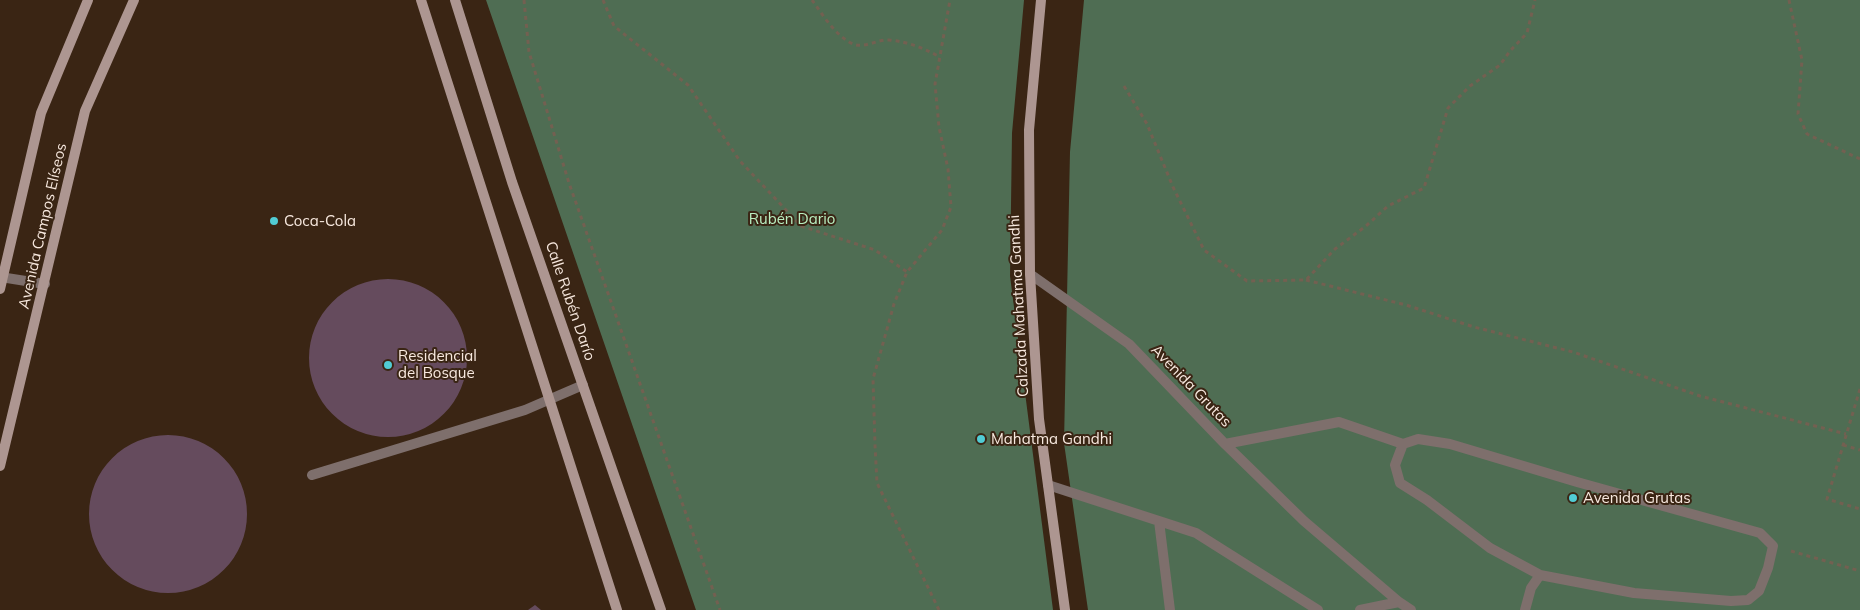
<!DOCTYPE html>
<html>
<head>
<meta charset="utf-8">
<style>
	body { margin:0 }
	canvas { display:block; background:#3a2514 }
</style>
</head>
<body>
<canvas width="1860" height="610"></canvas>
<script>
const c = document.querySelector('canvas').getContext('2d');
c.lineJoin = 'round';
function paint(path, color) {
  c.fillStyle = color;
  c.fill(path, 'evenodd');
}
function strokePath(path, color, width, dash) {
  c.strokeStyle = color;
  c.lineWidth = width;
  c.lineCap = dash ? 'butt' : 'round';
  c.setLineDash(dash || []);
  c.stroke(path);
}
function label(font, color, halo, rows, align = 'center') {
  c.font = font + ' Mulish,sans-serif';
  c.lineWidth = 4;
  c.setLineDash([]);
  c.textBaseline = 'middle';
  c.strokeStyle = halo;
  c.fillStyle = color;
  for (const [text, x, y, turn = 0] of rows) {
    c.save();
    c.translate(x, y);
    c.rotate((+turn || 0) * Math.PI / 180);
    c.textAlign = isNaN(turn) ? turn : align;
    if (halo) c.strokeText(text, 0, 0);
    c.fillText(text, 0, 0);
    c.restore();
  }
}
const forest = new Path2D(`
	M 486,0 L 1024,0 L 1012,133 L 1010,276 L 1053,610 L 696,610 Z
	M 1084,0 L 1860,0 L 1860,610 L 1088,610 L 1064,443 L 1070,152 Z`);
const building = new Path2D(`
	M309 358a79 79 0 1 1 158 0a79 79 0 1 1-158 0Z
	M89 514a79 79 0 1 1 158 0a79 79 0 1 1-158 0Z
	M 535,605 L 541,610 L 528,610 Z`);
const path = new Path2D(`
	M 524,0 L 529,52 L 569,183 L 720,610
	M 603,0 L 614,26 L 688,85 L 740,161 L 801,226 L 875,250 L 907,272
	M 812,0 C 823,15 834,34 851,43 C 863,50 877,39 889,40 C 909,42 923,48 940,57
	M 1789,0 L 1802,60 L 1798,114 L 1807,134 L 1860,159
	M 1124,86 L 1147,124 L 1173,187 L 1204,250 L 1247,281 L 1306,280 L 1335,249 L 1366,226 L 1388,206 L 1424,188 L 1448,108 L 1470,86 L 1500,65 L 1510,51 L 1527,33 L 1535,0
	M 1306,280 L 1406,305 L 1474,327 L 1573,352 L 1700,396 L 1846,434
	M 1860,389 L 1827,499 L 1860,509
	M 1843,445 L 1860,450
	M 1791,551 L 1860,571
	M 939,610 L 877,483 L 875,445 L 873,379 L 894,304 L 907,272 L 942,230 L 951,207 L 948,169 L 939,127 L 935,84 L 950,0`);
const lane = new Path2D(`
	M 1030,274 L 1129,344 L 1225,444 L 1304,521 L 1399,602 L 1411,610
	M 1225,444 L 1339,422 L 1403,444 L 1418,439 L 1450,444 L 1577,482 L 1760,533 L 1773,546 L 1768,568 L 1759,591 L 1748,600 L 1731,601 L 1634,593 L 1540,575 L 1531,588 L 1525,610
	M 1403,444 L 1395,465 L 1400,483 L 1427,500 L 1490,548 L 1540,575
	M 312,475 L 525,410 L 583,385
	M 1048,485 L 1196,533 L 1318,610
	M 1159,521 L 1170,610
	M 1360,610 L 1399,602`);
const street = new Path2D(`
	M 0,277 L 45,284`);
const secondary = new Path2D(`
	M 421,0 L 617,610
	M 455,0 L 512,182 L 661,610
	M 1041,0 L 1029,130 L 1030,274 L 1039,419 L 1065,610
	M 0,289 L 41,113 L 88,0
	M 0,466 L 85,111 L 134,0`);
const markers = [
	[274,221,5,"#51ccd4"],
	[388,365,5,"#51ccd4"],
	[981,439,5,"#51ccd4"],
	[1573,498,5,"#51ccd4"]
];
const parkNames = [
	["Rubén Dario",792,219]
];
const poiNames = [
	["Coca-Cola",284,221],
	["Residencial",398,356],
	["del Bosque",398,373],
	["Mahatma Gandhi",991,439],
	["Avenida Grutas",1583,498]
];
const streetNames = [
	["Avenida Campos Elíseos",43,226,-77],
	["Calle Rubén Darío",570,301,71],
	["Calzada Mahatma Gandhi",1019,306,-93],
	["Avenida Grutas",1191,386,46]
];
paint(forest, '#4f6d53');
paint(building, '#654b5d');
strokePath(path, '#736051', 3, [4, 4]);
strokePath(lane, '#7e6f6c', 10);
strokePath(street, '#7e6f6c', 10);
strokePath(secondary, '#ad9691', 10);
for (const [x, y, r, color] of markers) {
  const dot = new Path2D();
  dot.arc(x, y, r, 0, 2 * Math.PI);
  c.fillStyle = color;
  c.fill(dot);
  strokePath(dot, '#3a2514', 2);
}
label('15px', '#b9efc1', '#3a2514', parkNames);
label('15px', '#f8e9df', '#3a2514', poiNames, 'left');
label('15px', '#f8e9df', '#3a2514', streetNames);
</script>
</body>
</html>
